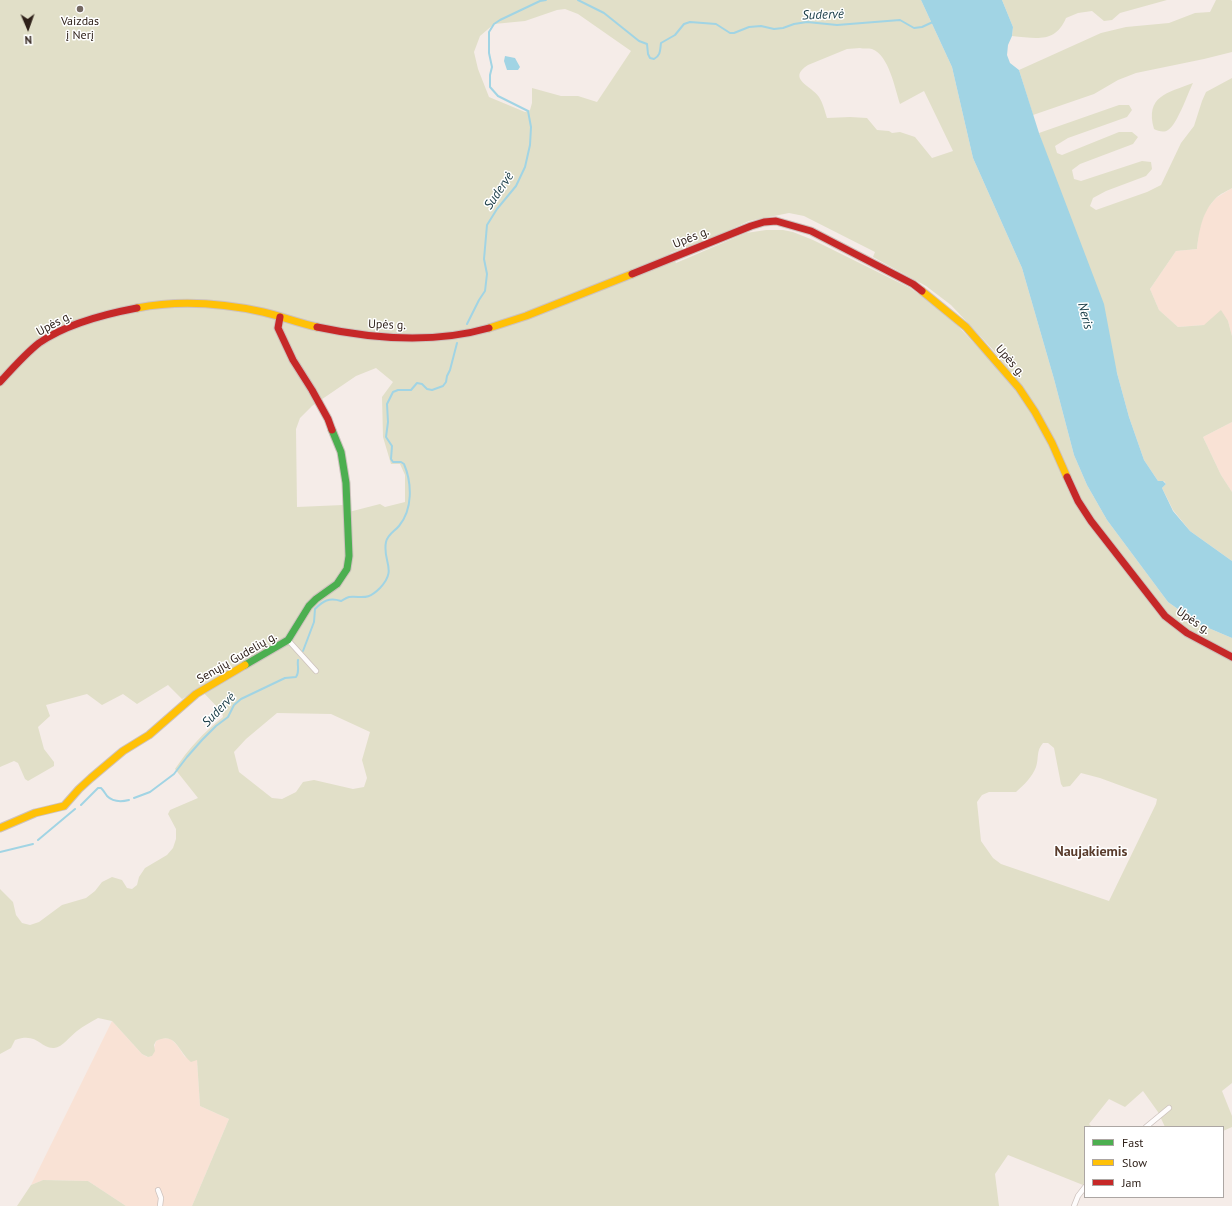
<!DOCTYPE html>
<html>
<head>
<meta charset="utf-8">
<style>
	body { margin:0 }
	#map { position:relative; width:1232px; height:1206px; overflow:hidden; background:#f5ece8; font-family:"PT Sans",sans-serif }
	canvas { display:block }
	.legend { position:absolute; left:1084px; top:1126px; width:140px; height:72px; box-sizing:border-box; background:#fff; border:1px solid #aca6a3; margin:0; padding:5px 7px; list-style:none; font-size:12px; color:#2f211a }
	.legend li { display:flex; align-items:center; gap:8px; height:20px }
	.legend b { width:20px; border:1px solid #aca6a3 }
	.north { position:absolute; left:8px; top:8px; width:40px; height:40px; -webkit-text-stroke:3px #fff; paint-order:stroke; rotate:178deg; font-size:11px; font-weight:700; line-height:16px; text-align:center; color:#2f211a }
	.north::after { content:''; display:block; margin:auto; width:14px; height:18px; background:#2f211a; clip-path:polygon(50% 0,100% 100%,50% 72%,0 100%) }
</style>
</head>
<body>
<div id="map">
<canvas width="1232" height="1206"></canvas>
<ul class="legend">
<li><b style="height:5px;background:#4caf50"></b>Fast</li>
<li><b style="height:5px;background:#ffc107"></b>Slow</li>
<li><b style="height:5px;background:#c62828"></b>Jam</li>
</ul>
<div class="north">N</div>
</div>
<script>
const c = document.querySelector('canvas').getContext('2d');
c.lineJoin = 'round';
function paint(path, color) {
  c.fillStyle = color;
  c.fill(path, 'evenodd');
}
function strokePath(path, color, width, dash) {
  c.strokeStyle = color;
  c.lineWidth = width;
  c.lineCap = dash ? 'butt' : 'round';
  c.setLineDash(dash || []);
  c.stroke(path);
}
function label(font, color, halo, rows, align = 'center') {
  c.font = font + ' "PT Sans",sans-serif';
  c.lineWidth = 3;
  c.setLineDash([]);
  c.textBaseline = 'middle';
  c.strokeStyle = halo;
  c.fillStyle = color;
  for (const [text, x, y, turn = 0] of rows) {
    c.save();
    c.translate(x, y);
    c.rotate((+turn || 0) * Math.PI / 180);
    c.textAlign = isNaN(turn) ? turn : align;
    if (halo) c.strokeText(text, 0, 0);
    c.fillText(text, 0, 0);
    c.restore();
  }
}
const built = new Path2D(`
	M 1232,188 L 1232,336 L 1228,321 L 1204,325 L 1178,327 L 1159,310 L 1150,289 L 1176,251 L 1197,249 L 1199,229 L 1206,210 L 1216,198 Z
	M 1232,422 L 1232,492 L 1221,475 L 1203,437 Z
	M 112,1021 L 142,1054 L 147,1057 L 152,1056 L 156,1041 L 162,1038 L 171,1039 L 177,1045 L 185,1057 L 197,1060 L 200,1106 L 229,1119 L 192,1206 L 126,1206 L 88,1181 L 43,1180 L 31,1185 Z`);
const green = new Path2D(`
	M 0,0 L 921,0 L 952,67 L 973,158 L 1022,268 L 1054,379 L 1074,455 L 1087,485 L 1107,520 L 1168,602 L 1199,624 L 1232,638 L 1232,1083 L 1222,1091 L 1232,1116 L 1232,1127 L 1223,1131 L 1223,1127 L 1165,1127 L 1158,1112 L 1143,1091 L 1125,1107 L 1109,1099 L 1089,1124 L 1092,1127 L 1085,1127 L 1085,1182 L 1083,1185 L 1008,1155 L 995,1174 L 999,1206 L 192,1206 L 229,1119 L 200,1106 L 197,1060 L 191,1062 C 178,1052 176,1031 156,1041 L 154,1045 L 155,1051 L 152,1056 L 148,1057 L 142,1054 L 112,1021 L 98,1018 C 91,1022 83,1026 77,1031 C 70,1036 63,1047 54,1048 C 40,1049 38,1032 15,1040 L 11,1048 L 0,1054 L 0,889 L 13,902 L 16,915 L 22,923 L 30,925 L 39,922 L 62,905 L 86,898 L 95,891 L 102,882 L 112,877 L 122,880 L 127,888 L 132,889 L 137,885 L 139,877 L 145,868 L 167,855 L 173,848 L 176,839 L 176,829 L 168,814 L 170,810 L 198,798 L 175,769 C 188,749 204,732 223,717 L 222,712 L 200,689 L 182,699 L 168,685 L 137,704 L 123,694 L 102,705 L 87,694 L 46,705 L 50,716 L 38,727 L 44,749 L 54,762 L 54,766 L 28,781 L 25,779 L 18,763 L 14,761 L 0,767 ZM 565,9 L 578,14 L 631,51 L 597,102 L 578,96 L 561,96 L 532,88 L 532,103 L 530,110 L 525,112 L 489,97 L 478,69 L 474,52 L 480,36 L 494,24 L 525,21 L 557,10 ZM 860,48 C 863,49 869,48 872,49 C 889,55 895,89 900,104 L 924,91 L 953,151 L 932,158 L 915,137 L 900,132 L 892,133 L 889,131 L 877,130 L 867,118 L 850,117 L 827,118 C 825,112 823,103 819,97 C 812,86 786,79 808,65 L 847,49 ZM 789,213 L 804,216 L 875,252 L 873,257 L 926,286 L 951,305 L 997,354 L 1019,384 L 1035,419 L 1014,387 L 988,358 L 956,324 L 930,302 L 910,288 L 813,240 L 793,232 L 783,230 L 766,230 L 746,233 L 676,263 L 670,253 L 714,237 L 749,221 ZM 376,368 L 393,382 L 382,397 L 383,437 L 391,464 L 400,464 L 405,475 L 405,502 L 385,507 L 380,504 L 345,513 L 343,505 L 297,507 L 296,429 L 300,418 L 312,406 L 356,376 ZM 277,713 L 331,714 L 370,732 L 362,760 L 367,778 L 364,787 L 353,789 L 314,780 L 303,782 L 296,792 L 282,799 L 272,798 L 239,772 L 234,752 L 246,739 ZM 1043,743 L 1048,743 L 1054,748 L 1061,784 L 1063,787 L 1070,786 L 1081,773 L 1100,778 L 1157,799 L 1156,804 L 1109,901 L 1001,864 L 993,858 L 981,841 L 977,802 L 982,795 L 989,792 L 1016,792 C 1024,785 1032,777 1036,767 C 1039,757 1036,751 1043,743 Z
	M 1002,0 L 1167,0 L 1120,13 L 1112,20 L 1104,21 L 1092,11 L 1078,13 L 1066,18 C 1055,44 1035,38 1012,36 L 1013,27 Z
	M 1216,0 L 1231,0 L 1232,1 L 1232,52 L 1204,59 L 1136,73 L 1118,80 L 1094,94 L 1033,115 L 1019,70 L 1101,33 L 1126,27 L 1169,23 L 1195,13 L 1210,12 Z
	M 1232,78 L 1232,188 C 1227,191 1220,194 1216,198 C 1202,212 1199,231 1197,249 L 1176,251 L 1150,289 L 1159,310 L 1178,327 L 1204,325 L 1221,310 L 1228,321 L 1232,336 L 1232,422 L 1203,437 L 1221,475 L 1232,492 L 1232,561 L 1190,531 L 1173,510 L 1162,488 L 1166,484 L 1164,481 L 1158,481 L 1144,460 L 1129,417 L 1117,373 L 1039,133 L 1119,105 L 1129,105 L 1132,110 L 1127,117 L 1068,138 L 1055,146 L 1057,153 L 1062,155 L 1119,132 L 1132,132 L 1138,137 L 1133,144 L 1080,164 L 1072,170 L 1074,179 L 1081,181 L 1142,161 L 1151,162 L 1152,169 L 1146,176 L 1106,191 L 1093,198 L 1090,206 L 1096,210 L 1147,192 L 1161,185 L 1181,143 L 1194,126 L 1202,101 L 1206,92 Z
	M 1193,83 C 1188,93 1177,125 1168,130 C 1164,133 1158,131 1154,129 C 1145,96 1167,93 1193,83 Z
	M 43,1180 L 88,1181 L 126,1206 L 17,1206 L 31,1185 Z`);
const water = new Path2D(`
	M 921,0 L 1002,0 L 1013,27 L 1012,36 L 1008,45 L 1007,55 L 1010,63 L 1019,70 L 1039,133 L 1104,304 L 1117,373 L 1129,417 L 1144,460 L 1158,481 L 1163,481 L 1166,484 L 1162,488 L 1173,511 L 1190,531 L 1232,561 L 1232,638 L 1199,624 L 1168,602 L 1107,520 L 1087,485 L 1074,455 L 1054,379 L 1022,268 L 973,158 L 952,67 Z
	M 505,56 L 515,58 L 520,67 L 518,70 L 507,70 L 504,61 Z`);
const stream = new Path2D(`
	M 578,0 L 604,13 L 639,41 L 647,44 L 648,54 L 650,58 L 654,59 C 661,55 660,50 661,43 L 675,35 L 684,24 L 690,22 L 716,24 L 730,33 L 734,33 L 749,27 L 761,26 L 774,29 L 783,28 L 794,24 L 807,22 L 837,25 L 900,20 L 914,28 L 922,27 L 935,21
	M 467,324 L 479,300 L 485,291 L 487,274 L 484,259 L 487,225 L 497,209 L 516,186 L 525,167 L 530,145 L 531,127 L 528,111 L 498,96 L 490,87 L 490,75 L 492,67 L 489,53 L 489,32 L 494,24 L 500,20 L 540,1 L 546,0
	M 303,651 L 314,622 L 315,609 C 323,601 329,597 341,601 C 343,600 346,598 349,597 C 363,596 367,601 380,588 C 398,569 382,562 386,542 C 388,534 394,532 399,526 C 413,509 412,483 404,464 L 401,462 L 393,462 L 391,459 L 392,446 L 386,437 L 388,422 L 387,404 L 393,392 L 398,390 L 411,390 L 417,383 L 422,384 L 427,389 L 432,390 L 443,386 L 446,382 L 447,376 L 450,370 L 457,343
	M 134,798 L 150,792 L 174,774 L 187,757 L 202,740 L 216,726 L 228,717 L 234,705 L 241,699 L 285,678 L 296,677 C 300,672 297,666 298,660
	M 81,805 L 98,788 L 101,788 C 104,791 105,793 107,796 C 113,802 121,802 129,800
	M 38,840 L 75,809
	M 0,852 L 33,844`);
const street = new Path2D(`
	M 288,640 L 316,671
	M 1146,1127 L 1169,1108
	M 158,1190 L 161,1198 L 160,1206
	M 1074,1206 L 1078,1196 L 1085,1187`);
const fast = new Path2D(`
	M 245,665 L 288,640 L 309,606 L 316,599 L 337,584 L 347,569 L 349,556 L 346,483 L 341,452 L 332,430`);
const slow = new Path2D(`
	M 922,291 L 966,327 L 1019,388 L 1035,412 L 1052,443 L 1067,477
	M 137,308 C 178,300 222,303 263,312 C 281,316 298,323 317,327
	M 489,328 L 526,316 L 632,274
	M 0,828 L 35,813 L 64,806 L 79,789 L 91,778 L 123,751 L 149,735 L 196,694 L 245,665`);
const jam = new Path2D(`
	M 632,274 L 751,226 L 764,222 L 776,221 L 811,231 L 913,284 L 922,291
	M 280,317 L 278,328 L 293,360 L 312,390 L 328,419 L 332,430
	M 317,327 C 373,339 433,344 489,328
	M 0,382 C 12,369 25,354 39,343 C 66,324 105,314 137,308
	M 1067,477 L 1078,501 L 1091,521 L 1165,616 L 1187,633 L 1232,657`);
const markers = [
	[80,9,4,"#746862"]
];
const poiNames = [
	["Vaizdas",80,22],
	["į Nerį",80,36]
];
const streetNames = [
	["Upės g.",691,238,-22],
	["Upės g.",54,324,-28],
	["Upės g.",387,325,2],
	["Upės g.",1010,361,49],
	["Upės g.",1193,621,34],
	["Senųjų Gudelių g.",237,658,-30]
];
const waterNames = [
	["Sudervė",823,15,-2],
	["Sudervė",499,191,-56],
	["Neris",1085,316,75],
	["Sudervė",219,710,-46]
];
const quarterNames = [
	["Naujakiemis",1091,852]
];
paint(built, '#f9e2d5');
paint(green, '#e1dfc8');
paint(water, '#a1d4e4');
strokePath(stream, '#a1d4e4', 2);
strokePath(street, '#cdc2bd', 6);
strokePath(fast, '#cdc2bd', 9);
strokePath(slow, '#cdc2bd', 9);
strokePath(jam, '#cdc2bd', 9);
strokePath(street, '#fefcfc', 4.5);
strokePath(fast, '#4caf50', 7);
strokePath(slow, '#ffc107', 7);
strokePath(jam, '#c62828', 7);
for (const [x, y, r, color] of markers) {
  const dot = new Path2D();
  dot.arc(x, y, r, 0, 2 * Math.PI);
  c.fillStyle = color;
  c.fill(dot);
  strokePath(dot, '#fff', 1.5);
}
label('12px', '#2f211a', '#fff', poiNames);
label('12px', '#2f211a', '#fff', streetNames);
label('italic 13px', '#143843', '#fff', waterNames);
label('bold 14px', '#593b2b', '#fff', quarterNames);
</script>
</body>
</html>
